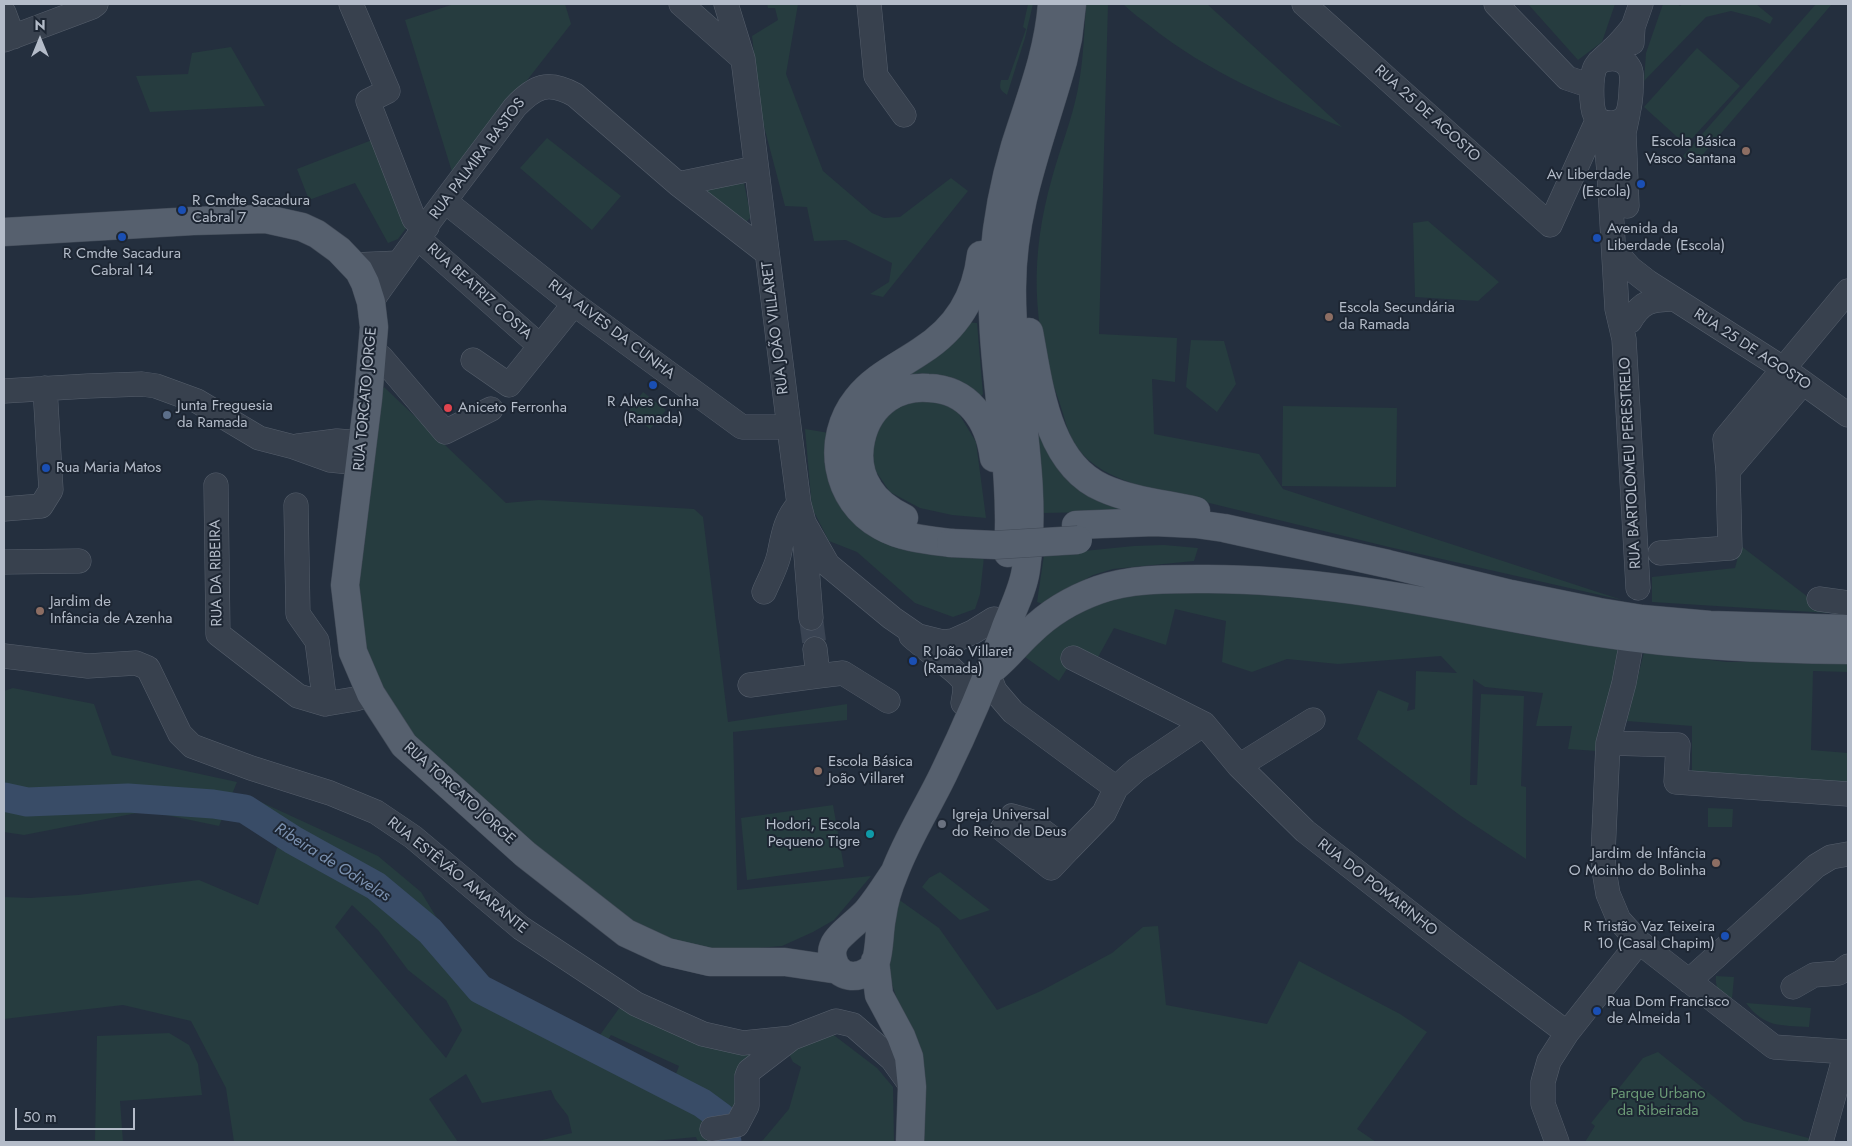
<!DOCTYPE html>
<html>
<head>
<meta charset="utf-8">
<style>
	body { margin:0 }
	#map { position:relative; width:1852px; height:1146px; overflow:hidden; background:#242f3e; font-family:Jost,sans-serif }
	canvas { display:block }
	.frame { position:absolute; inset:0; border:5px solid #b4bcc9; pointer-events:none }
	.north { position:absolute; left:15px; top:15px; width:50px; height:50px; -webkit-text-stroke:4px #1d2633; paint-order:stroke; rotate:0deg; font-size:14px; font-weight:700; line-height:20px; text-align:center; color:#b4bcc9 }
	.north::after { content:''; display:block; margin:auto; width:18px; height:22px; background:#b4bcc9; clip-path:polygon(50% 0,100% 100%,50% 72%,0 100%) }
	.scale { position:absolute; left:15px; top:1108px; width:120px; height:22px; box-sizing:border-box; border:2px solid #b4bcc9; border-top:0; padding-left:6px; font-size:15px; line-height:18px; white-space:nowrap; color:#b4bcc9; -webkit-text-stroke:4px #1d2633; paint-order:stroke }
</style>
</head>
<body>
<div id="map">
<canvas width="1852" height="1146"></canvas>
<div class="frame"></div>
<div class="north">N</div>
<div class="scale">50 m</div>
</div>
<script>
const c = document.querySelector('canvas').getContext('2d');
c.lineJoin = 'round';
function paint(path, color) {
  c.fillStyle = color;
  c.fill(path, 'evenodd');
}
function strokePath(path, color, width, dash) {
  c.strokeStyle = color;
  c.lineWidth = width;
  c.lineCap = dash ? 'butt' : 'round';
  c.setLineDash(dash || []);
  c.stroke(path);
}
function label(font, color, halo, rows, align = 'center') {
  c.font = font + ' Jost,sans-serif';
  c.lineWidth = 4;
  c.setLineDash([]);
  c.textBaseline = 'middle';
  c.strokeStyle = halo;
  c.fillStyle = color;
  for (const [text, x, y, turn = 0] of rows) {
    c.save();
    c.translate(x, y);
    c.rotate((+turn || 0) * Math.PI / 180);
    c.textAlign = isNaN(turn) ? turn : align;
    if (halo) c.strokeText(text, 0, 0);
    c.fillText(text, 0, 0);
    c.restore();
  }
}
const green = new Path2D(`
	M 454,4 L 565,4 L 571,24 L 453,175 L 405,20 Z
	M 767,4 L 798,4 L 786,74 L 823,171 L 872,213 L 884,218 L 900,217 L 951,178 L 968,191 L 883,297 L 870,294 L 889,282 L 892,263 L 846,240 L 814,241 L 807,207 L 785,206 L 761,115 L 752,36 L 778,20 L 775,8 L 768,8 Z
	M 1028,4 L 1033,4 L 1025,38 L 1007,95 C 1000,90 999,88 1001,80 L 1008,80 L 1026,29 L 1023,27 Z
	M 1086,4 L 1108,4 L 1099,334 L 1177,338 L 1175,382 L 1152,379 L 1154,434 L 1259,454 L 1283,489 L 1622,600 L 1389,547 L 1140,486 C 1116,478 1089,467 1075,444 C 1067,432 1064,415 1059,401 C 1031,325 1030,255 1052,178 C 1059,152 1069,127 1075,102 C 1083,70 1084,37 1086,4 Z
	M 1123,4 L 1207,4 L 1342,127 C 1275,100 1207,72 1150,26 C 1141,19 1131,12 1123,4 Z
	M 1528,4 L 1615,4 L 1602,42 L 1578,60 Z
	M 1663,4 L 1677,4 L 1680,6 L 1683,4 L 1756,4 L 1773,18 L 1770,24 L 1758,18 L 1731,11 L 1706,17 L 1644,81 L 1646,53 Z
	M 1816,4 L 1832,4 L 1693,166 L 1683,156 Z
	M 231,47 L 265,106 L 150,112 L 136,76 L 188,74 L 192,53 Z
	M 1697,48 L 1740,86 L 1686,145 L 1644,107 Z
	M 547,138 L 621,196 L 592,230 L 520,168 Z
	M 372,140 L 410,223 L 398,239 L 388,243 L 355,183 L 309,200 L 297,169 Z
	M 744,183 L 751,217 L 745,223 L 705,197 L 706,189 Z
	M 1428,221 L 1499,282 L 1478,301 L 1415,297 L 1413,223 Z
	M 962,322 L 977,323 L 983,394 L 980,397 L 942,378 L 920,373 L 899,380 Z
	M 1191,340 L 1224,341 L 1236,384 L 1217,412 L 1186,387 Z
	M 384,387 L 506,503 L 539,500 L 694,509 L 703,517 L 728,722 L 847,704 L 847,720 L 733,732 L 737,890 L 871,876 L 834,920 L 813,932 L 782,946 L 759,948 L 717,950 L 643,936 L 416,745 L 368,671 L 357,584 L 379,391 Z
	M 643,392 L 666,410 L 650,429 L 628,412 Z
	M 929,396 L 956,409 L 976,442 L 986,518 L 952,515 L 920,508 L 890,492 L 875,470 L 872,449 L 876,425 L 894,406 Z
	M 1283,406 L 1397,408 L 1396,487 L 1282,486 Z
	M 805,429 L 829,433 L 835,493 L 984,557 L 980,594 L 975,609 L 953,617 L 915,603 L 857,552 L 829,541 L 812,508 Z
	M 1037,433 L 1044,433 L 1148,511 L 1043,513 Z
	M 1164,545 L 1198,548 L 1194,561 L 1113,569 L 1093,575 L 1043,604 L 1037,602 L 1044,555 L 1134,546 Z
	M 1741,546 L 1829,613 L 1652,602 L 1652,577 L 1735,568 Z
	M 1255,588 L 1406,609 L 1526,635 L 1623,650 L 1597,751 L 1568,749 L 1572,726 L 1536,726 L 1543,693 L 1485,687 L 1473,679 L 1470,785 L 1477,785 L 1481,694 L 1524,696 L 1521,786 L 1526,787 L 1526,859 L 1461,816 L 1357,739 L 1378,690 L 1409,703 L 1407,711 L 1415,709 L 1416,671 L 1457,673 L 1441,656 L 1338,664 L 1287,659 L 1252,672 L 1222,662 L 1226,621 L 1175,609 L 1166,645 L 1114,628 L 1097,659 L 1068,667 L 1059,681 L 1022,655 L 1050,631 L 1102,600 L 1131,591 Z
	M 1644,652 L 1727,662 L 1848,662 L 1848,672 L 1813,671 L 1811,750 L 1848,753 L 1848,785 L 1692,774 L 1692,726 L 1627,721 Z
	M 13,688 L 94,704 L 112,755 L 237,782 L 219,826 L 147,811 L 24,835 L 4,832 L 4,691 Z
	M 250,797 L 378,856 L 421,892 L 446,933 L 467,959 L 504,993 L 595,1042 L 620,1007 L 758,1050 L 734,1076 L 736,1118 L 741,1142 L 698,1142 L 696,1137 L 643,1142 L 534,1142 L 572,1133 L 568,1116 L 555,1099 L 551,1090 L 482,1103 L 466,1074 L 429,1099 L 458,1142 L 234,1142 L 226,1088 L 191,1021 L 123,1005 L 4,1019 L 4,897 L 30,898 L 78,895 L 199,880 L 258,905 L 279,842 L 239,822 ZM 352,905 L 378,930 L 408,970 L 446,1000 L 462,1030 L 446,1058 L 335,927 ZM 611,1035 L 679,1066 L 674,1079 L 604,1046 Z
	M 833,805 L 844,867 L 747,880 L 741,818 Z
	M 1708,808 L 1733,809 L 1732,827 L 1708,827 Z
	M 940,872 L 990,910 L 960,920 L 922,887 L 929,878 Z
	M 898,899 L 939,928 L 997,1010 L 1041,991 L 1112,953 L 1143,927 L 1158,926 L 1166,1005 L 1267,1024 L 1299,961 L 1400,1014 L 1427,1032 L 1357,1129 L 1376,1142 L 922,1142 L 921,1068 L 889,976 L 887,930 Z
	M 1716,976 L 1734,977 L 1732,999 L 1724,998 C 1718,991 1715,985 1716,976 Z
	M 1746,1003 L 1811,1008 L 1809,1027 C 1780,1025 1765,1028 1746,1003 Z
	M 169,1033 L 189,1045 L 198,1064 L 202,1095 L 120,1101 L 123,1142 L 4,1142 L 95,1140 L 97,1036 Z
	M 831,1033 L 877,1068 L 893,1087 L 894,1142 L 759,1142 L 763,1140 L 789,1109 L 801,1067 L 793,1062 L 789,1054 L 802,1038 Z
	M 1658,1052 L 1744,1121 L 1812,1139 L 1811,1142 L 1585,1142 L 1595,1126 L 1591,1123 L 1643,1058 Z`);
const river = new Path2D(`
	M 4,797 L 27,802 L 128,798 L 213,804 L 245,809 L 293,840 L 376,886 L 430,931 L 480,989 L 702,1103 L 721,1117 L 727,1142`);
const minorTunnel = new Path2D(`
	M 811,618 L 815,649`);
const minor = new Path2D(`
	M 351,4 L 388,91 L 368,101 L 414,219 L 427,227
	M 681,4 L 743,59
	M 726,4 L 743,59 L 789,427 L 799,504 L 804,523 L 828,565 L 892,618 L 918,636 L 942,642 L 953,641 L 973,632 L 994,619
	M 869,4 L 876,76 L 904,115
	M 1304,4 L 1550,225 L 1598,119
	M 1496,4 L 1567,78 L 1582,83 L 1592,83
	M 4,13 L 13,37
	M 4,40 L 92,7 L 96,4
	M 1632,43 L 1633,27 L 1641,4
	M 1599,62 C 1610,57 1624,57 1630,69 C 1633,76 1631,85 1631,92 C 1630,106 1630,123 1611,123 C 1605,123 1598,121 1595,115 C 1591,107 1590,74 1596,66 C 1600,60 1607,55 1612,50 C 1620,43 1626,35 1633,27
	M 1601,121 L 1605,131 L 1609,172 L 1617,309 L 1624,339 L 1638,588
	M 678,184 L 756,168
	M 446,202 L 574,304 L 742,427 L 789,427
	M 1627,206 L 1624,133 L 1628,114
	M 418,238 L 540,346
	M 1614,250 L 1630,268 L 1648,282 L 1784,369 L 1848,415
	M 353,265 L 398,263
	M 371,302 C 417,236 467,172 515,107 C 535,86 548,80 575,95 L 678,184 L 767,253
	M 1630,321 C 1642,301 1651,300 1672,299
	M 372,354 L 381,357 L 445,432 L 491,409
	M 473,360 L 509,385 L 574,304
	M 4,391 L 88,386 L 142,384 L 156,386 L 197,401 L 259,438 L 294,447 L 330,460 L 360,463
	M 298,446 L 337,441 L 363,443
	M 1728,471 L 1803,383
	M 216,485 L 218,634 L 298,696 L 325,704 L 355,699 L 371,694
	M 296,505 L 298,614 L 317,641 L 325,704
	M 4,509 L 41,506 L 51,490 L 45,388
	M 804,530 L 811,618
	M 1660,553 L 1730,548 L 1728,471 L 1725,439 L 1848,291
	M 4,562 L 79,561
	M 764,592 C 769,580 776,568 779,555 C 783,536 785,519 799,504
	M 1819,599 L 1848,603
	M 911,636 C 921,646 961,673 964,683 C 966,689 964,697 963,703
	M 815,649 L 818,676 L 843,673 L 888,701
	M 1630,651 L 1624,683 L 1608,743 L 1603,855 L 1604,870 L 1608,894 L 1619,920 L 1639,942 L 1774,1047 L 1848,1052
	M 4,656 L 88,666 L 136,663 L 148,668 L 180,734 L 192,746 L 251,768 L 330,793 L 376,812 L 413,837 L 521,928 L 636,1004 L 703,1034 L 743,1043 L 792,1038 L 836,1021 L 853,1025 L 892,1059 L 912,1087
	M 988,673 L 995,691 L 1013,712 L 1116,788
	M 750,685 L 818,676
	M 1204,724 L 1239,766 L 1305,831 L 1452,946 L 1567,1033
	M 1608,743 L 1678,745 L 1676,782 L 1848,794
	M 1239,766 L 1313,720
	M 1068,850 L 1051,868 L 1002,829 L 1012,816 L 1029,821 L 1068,850 L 1104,813 L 1116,788 L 1136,770 L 1204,724 L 1073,658
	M 1689,981 L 1816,866 L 1831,857 L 1848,854
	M 1793,987 L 1814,975 L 1839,973 L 1848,966
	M 712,1129 L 737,1125 L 747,1106 L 747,1076 L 749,1071 L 792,1038
	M 1557,1142 L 1543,1104 L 1543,1082 L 1549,1061 L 1567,1033 L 1639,942
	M 1821,1142 L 1846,1052`);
const major = new Path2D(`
	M 4,232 L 193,221 L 266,219 L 302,227 L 317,234 L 339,250 L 359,271 L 365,283 L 371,302 L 374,327 L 368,399 L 345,585 L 353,652 L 371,694 L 404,745 L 525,854 L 626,933 L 667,952 L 710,962 L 785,962 L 839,970
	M 1029,332 C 1039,385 1047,464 1103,488 C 1132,501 1166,504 1196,511
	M 904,518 C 890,511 877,502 869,489 C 850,460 860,417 888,398 C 900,390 914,387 928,388 C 968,389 989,420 994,458
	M 1076,525 L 1154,522 L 1196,524 L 1224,528 L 1388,564 L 1511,594 L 1599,612 L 1642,619 L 1710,625 L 1848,629
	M 951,543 C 927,540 902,538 881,526 C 835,501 825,439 857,399 C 874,377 899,366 921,351 C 957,328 976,297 981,255
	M 1008,553 C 1015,454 986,357 994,258 C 997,220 1004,183 1015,146 C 1030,98 1048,55 1052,4
	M 995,667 C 1008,656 1018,643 1030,632 C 1048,614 1073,599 1098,590 C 1132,578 1172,579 1208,579 C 1344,579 1467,612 1600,633 C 1682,646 1765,649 1848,650
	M 894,873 C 886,885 878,898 868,910 C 861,919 837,936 834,945 C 830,953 833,964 839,971 C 851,981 871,975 876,961 C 880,947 879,931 882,917 C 884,902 888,888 894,874 C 907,839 927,808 943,775 C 966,728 986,681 1004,632 C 1011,612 1023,591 1026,569 C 1039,475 1011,381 1012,287 C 1012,207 1042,137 1063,61 L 1068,38 L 1072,4
	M 875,961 L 879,995 L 901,1036 L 909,1057 L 912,1087 L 910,1142`);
const majorBridge = new Path2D(`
	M 951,543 L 995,545 L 1078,540`);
const markers = [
	[1746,151,5,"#8d6e63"],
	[1641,184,5,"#1a4fb4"],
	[182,210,5,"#1a4fb4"],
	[122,237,5,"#1a4fb4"],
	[1597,238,5,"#1a4fb4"],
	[1329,317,5,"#8d6e63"],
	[653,385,5,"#1a4fb4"],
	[448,408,5,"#e0444e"],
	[167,415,5,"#5c6f8a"],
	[46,468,5,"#1a4fb4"],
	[40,611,5,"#8d6e63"],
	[913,661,5,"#1a4fb4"],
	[818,771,5,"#8d6e63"],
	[942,824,5,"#6b7280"],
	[870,834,5,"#0f9aa8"],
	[1716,863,5,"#8d6e63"],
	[1725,936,5,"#1a4fb4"],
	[1597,1011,5,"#1a4fb4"]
];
const streetNames = [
	["RUA 25 DE AGOSTO",1427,114,42],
	["RUA PALMIRA BASTOS",478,159,-53],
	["RUA BEATRIZ COSTA",479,292,42],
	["RUA JOÃO VILLARET",776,328,-97],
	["RUA ALVES DA CUNHA",611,330,37],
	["RUA 25 DE AGOSTO",1752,350,33],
	["RUA TORCATO JORGE",366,399,-85],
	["RUA BARTOLOMEU PERESTRELO",1631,463,-93],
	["RUA DA RIBEIRA",217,573,-91],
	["RUA TORCATO JORGE",459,794,42],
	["RUA ESTÊVÃO AMARANTE",457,876,39],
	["RUA DO POMARINHO",1377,888,38]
];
const poiNames = [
	["Escola Básica",1736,142,"right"],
	["Vasco Santana",1736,159,"right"],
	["Av Liberdade",1631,175,"right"],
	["(Escola)",1631,192,"right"],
	["R Cmdte Sacadura",192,201],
	["Cabral 7",192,218],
	["Avenida da",1607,229],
	["Liberdade (Escola)",1607,246],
	["R Cmdte Sacadura",122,254,"center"],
	["Cabral 14",122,271,"center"],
	["Escola Secundária",1339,308],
	["da Ramada",1339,325],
	["R Alves Cunha",653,402,"center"],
	["(Ramada)",653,419,"center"],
	["Junta Freguesia",177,406],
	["da Ramada",177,423],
	["Aniceto Ferronha",458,408],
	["Rua Maria Matos",56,468],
	["Jardim de",50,602],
	["Infância de Azenha",50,619],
	["R João Villaret",923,652],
	["(Ramada)",923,669],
	["Escola Básica",828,762],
	["João Villaret",828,779],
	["Igreja Universal",952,815],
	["do Reino de Deus",952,832],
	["Hodori, Escola",860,825,"right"],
	["Pequeno Tigre",860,842,"right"],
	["Jardim de Infância",1706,854,"right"],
	["O Moinho do Bolinha",1706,871,"right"],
	["R Tristão Vaz Teixeira",1715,927,"right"],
	["10 (Casal Chapim)",1715,944,"right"],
	["Rua Dom Francisco",1607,1002],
	["de Almeida 1",1607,1019]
];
const parkNames = [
	["Parque Urbano",1658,1094],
	["da Ribeirada",1658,1111]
];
const waterNames = [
	["Ribeira de Odivelas",332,863,32]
];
paint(green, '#263c3f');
strokePath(river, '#394c67', 29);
strokePath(minorTunnel, '#3a4453', 24, [24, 12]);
strokePath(minor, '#565f6c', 25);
strokePath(major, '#414a57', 29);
strokePath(minor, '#38414e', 24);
strokePath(major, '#56606e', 28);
strokePath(majorBridge, '#414a57', 29, []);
strokePath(majorBridge, '#56606e', 28);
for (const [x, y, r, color] of markers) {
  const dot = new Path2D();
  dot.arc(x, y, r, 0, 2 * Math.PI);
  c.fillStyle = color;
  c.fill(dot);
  strokePath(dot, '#1d2633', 2);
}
label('15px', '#b4bcc9', '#1d2633', streetNames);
label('15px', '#b4bcc9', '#1d2633', poiNames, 'left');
label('15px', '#6b9a76', '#1d2633', parkNames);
label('italic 16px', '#7c92b1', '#1d2633', waterNames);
</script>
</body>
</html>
